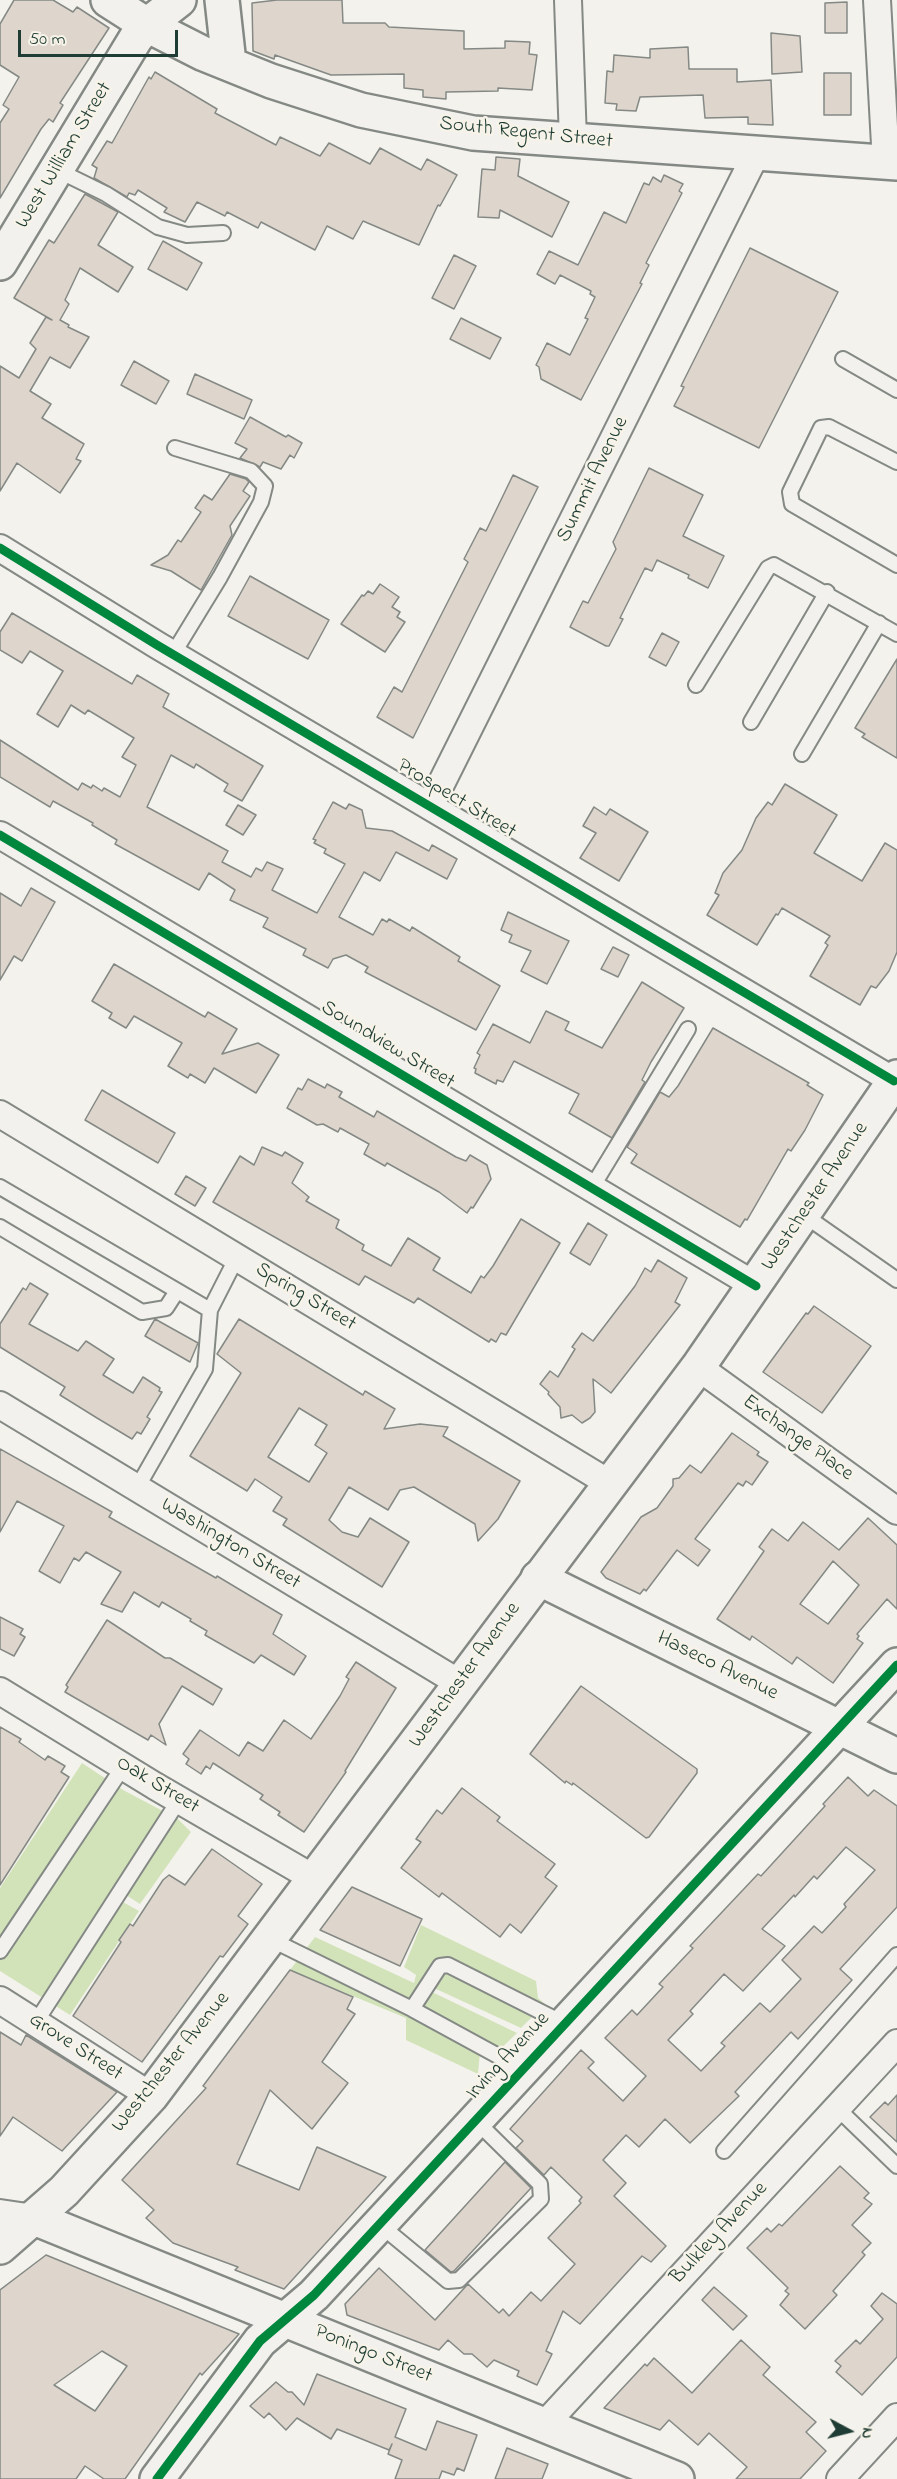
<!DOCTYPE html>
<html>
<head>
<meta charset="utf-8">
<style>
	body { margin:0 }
	#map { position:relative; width:897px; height:2479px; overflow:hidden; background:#f4f2ec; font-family:"Indie Flower",sans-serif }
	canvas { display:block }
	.north { position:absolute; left:819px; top:2401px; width:60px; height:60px; -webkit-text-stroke:4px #f7f3e8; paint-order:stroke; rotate:97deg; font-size:16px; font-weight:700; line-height:24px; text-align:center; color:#1f3d34 }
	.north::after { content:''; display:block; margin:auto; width:21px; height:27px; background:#1f3d34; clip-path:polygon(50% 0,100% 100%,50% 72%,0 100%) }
	.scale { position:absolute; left:18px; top:30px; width:160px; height:27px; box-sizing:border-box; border:3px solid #1f3d34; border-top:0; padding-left:8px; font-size:18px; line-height:21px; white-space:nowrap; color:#1f3d34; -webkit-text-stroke:4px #f7f3e8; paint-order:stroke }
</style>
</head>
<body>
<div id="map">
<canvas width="897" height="2479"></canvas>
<div class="north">N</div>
<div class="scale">50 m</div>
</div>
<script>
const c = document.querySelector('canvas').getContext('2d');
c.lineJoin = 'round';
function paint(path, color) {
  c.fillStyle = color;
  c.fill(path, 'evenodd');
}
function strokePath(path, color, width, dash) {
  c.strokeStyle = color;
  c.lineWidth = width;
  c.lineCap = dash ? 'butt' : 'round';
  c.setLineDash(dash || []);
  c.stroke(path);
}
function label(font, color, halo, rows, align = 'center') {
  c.font = font + ' "Indie Flower",sans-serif';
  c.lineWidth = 5;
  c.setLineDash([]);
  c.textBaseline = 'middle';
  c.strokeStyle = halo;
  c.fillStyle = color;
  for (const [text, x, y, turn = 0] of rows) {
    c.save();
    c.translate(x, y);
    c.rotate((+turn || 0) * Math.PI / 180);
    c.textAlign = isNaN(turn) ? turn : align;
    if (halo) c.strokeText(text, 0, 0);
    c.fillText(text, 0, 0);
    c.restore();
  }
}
const green = new Path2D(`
	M 82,1763 L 123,1790 L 178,1819 L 191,1832 L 140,1904 L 126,1895 L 121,1901 L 139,1911 L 70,2015 L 0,1971 L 0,1888 Z
	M 421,1925 L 536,1981 L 538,1998 L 545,2004 L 521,2028 L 436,1989 L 432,1992 L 517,2033 L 491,2058 L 480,2051 L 478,2074 L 406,2040 L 406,2018 L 290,1970 L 315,1937 L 414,1983 L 416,1975 L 404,1967 Z`);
const building = new Path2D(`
	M 14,0 L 53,0 L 73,12 L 77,7 L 109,28 L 60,103 L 63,105 L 53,122 L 49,119 L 41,129 L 0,198 L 0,123 L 9,109 L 3,105 L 19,77 L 0,65 L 0,24 Z
	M 277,0 L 342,0 L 343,23 L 385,23 L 389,27 L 464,31 L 464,49 L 505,48 L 505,41 L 530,42 L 529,54 L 537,55 L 532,90 L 498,88 L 498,91 L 446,92 L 446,99 L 423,97 L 423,90 L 404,88 L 404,74 L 331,75 L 275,55 L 274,59 L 253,51 L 252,3 Z
	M 847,2 L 847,33 L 825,33 L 825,3 Z
	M 771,33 L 800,36 L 802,72 L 772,74 Z
	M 688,47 L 689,69 L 737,69 L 737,82 L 771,80 L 773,125 L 748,124 L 748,117 L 705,118 L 703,95 L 640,97 L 636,111 L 616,110 L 617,104 L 605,103 L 607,71 L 613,72 L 614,55 L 650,58 L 650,49 Z
	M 155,72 L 217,109 L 215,113 L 276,145 L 280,137 L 320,156 L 329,143 L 370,164 L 380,148 L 421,170 L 427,159 L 457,175 L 440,206 L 438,205 L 419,245 L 363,221 L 353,239 L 327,226 L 315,250 L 261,222 L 258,228 L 227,212 L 225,216 L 197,202 L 185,222 L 164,212 L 167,208 L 138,190 L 135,195 L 129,193 L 127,197 L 94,178 L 97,168 L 92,165 L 107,141 L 112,143 L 149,77 L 151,79 Z
	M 824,73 L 851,73 L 851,115 L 824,115 Z
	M 496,157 L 520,159 L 518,176 L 569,202 L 552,237 L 500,210 L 499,218 L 478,217 L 482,169 L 495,170 Z
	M 664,175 L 683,184 L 679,191 L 682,193 L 646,263 L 649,265 L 640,283 L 642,284 L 581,400 L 541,379 L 539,367 L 536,365 L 547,343 L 570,355 L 588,319 L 585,318 L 595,297 L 590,294 L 591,291 L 560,275 L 555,284 L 537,274 L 549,251 L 578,265 L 604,212 L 626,223 L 644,183 L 649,185 L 653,177 L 661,182 Z
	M 85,194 L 118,212 L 98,245 L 133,267 L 118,292 L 80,268 L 65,300 L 69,304 L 60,320 L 69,325 L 68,327 L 89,337 L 70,368 L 50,357 L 30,391 L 51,404 L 42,418 L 84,444 L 76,459 L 81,461 L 60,493 L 17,463 L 0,491 L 0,366 L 19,378 L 36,349 L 30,343 L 46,317 L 52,320 L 14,298 L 49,240 L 54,243 Z
	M 163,241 L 202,263 L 187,290 L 148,269 Z
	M 750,248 L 838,292 L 759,448 L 674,406 L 684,387 L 681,386 Z
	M 454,255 L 476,266 L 454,309 L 432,298 Z
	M 461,318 L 501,338 L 490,359 L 450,339 Z
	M 134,361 L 169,381 L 156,404 L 121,385 Z
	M 195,374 L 252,400 L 244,419 L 187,394 Z
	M 250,417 L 286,437 L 288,435 L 302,443 L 294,458 L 290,455 L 281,469 L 263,462 L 260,467 L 240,458 L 247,449 L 235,443 Z
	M 649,468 L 703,495 L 683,536 L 724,556 L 708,588 L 688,578 L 689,575 L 657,560 L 652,571 L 645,568 L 620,618 L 623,619 L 609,646 L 606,646 L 570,627 L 583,601 L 588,603 L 616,549 L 613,542 Z
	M 230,474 L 246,479 L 249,482 L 243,491 L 250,496 L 230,526 L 232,535 L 201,590 L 171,571 L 151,565 L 168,555 L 178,540 L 181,542 L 201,512 L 195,508 L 204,495 L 212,500 Z
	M 513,475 L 538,487 L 413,738 L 377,717 L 394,687 L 402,692 L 468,562 L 464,559 L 480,528 L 486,531 Z
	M 250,576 L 329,620 L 308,659 L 228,616 Z
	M 380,584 L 399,597 L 392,607 L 400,612 L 397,617 L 405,622 L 385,652 L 341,624 L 362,595 L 364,596 L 368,591 L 373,594 Z
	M 12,613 L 132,684 L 137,675 L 169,694 L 163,707 L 263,766 L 242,801 L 224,791 L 228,784 L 196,764 L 194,768 L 171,755 L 147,807 L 228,851 L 222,862 L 251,877 L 256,868 L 262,871 L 267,862 L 283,869 L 272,890 L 317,913 L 345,864 L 324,853 L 326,849 L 314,843 L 316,840 L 313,839 L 333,802 L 346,809 L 349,804 L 362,810 L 366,828 L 392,831 L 429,851 L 432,845 L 457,859 L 447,879 L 396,852 L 380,881 L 364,872 L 339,917 L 373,935 L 382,919 L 387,922 L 389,919 L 410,931 L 412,927 L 460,957 L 458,961 L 500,986 L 476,1030 L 365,972 L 368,967 L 346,955 L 333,959 L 328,968 L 303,955 L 306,949 L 263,927 L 268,918 L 230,900 L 235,890 L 209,873 L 199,890 L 115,844 L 117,840 L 92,825 L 93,823 L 53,801 L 50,807 L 0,777 L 0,740 L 78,790 L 82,783 L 91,788 L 93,785 L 102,791 L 104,788 L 120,797 L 136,765 L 122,757 L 134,738 L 88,710 L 85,714 L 71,705 L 58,727 L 37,714 L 63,671 L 30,651 L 22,663 L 0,650 L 0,632 Z
	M 662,633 L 679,642 L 666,666 L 649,657 Z
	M 897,659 L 897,758 L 862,737 L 865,734 L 855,728 Z
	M 785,784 L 837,815 L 814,853 L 862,881 L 885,843 L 897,850 L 897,952 L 889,971 L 876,988 L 871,986 L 860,1005 L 810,976 L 828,945 L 825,943 L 830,936 L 782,908 L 778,915 L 776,914 L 757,945 L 707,915 L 719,895 L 715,893 L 723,873 L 742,850 L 756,818 L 768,802 L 772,805 Z
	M 238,805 L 256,815 L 243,835 L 226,825 Z
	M 594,807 L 606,815 L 610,809 L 648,832 L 619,881 L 580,858 L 596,833 L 583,826 Z
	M 31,888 L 55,902 L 22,961 L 14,956 L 0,980 L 0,893 L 21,906 Z
	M 508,912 L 569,941 L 547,984 L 521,971 L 531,951 L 509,942 L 512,935 L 501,930 Z
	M 613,947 L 629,955 L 618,977 L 601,969 Z
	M 114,964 L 205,1017 L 208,1012 L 237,1029 L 222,1054 L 258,1043 L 279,1055 L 256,1093 L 214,1068 L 205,1083 L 190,1074 L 188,1078 L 168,1066 L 182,1043 L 134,1016 L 126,1028 L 109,1018 L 112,1013 L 92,1001 Z
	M 642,982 L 684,1008 L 651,1062 L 642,1080 L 645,1082 L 612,1138 L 569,1113 L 579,1094 L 514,1061 L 503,1082 L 497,1080 L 496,1084 L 475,1073 L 476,1069 L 474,1068 L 480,1055 L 477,1053 L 493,1024 L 530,1043 L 546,1011 L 569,1022 L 565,1030 L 602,1048 Z
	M 713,1028 L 809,1083 L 807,1085 L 823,1095 L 805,1130 L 791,1151 L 788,1149 L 747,1220 L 745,1219 L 740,1227 L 631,1163 L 637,1154 L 627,1147 L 660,1092 L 669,1097 L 678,1086 Z
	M 308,1079 L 325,1088 L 327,1084 L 342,1092 L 339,1097 L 374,1117 L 377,1111 L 456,1157 L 466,1161 L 470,1155 L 487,1165 L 491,1179 L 473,1208 L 471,1207 L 467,1213 L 439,1192 L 387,1163 L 385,1166 L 364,1154 L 369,1144 L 340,1128 L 338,1132 L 323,1124 L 317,1125 L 287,1108 L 298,1088 L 302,1090 Z
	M 102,1090 L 175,1133 L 158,1163 L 85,1120 Z
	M 262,1147 L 282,1156 L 285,1152 L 303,1163 L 292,1183 L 309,1197 L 306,1201 L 339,1220 L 336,1228 L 364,1245 L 362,1250 L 391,1266 L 408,1238 L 440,1258 L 433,1270 L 471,1293 L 481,1276 L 484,1278 L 493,1266 L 521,1219 L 560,1243 L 506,1335 L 501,1333 L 496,1342 L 491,1339 L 489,1342 L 418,1298 L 414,1303 L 365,1276 L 359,1285 L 213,1202 L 240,1156 L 254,1165 Z
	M 186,1176 L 206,1188 L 195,1206 L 175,1194 Z
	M 588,1223 L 607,1235 L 590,1265 L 570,1253 Z
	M 658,1260 L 687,1278 L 675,1302 L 680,1305 L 611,1393 L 593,1379 L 595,1412 L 590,1418 L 582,1423 L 572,1415 L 561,1418 L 560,1407 L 548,1394 L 549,1392 L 540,1384 L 550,1371 L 558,1377 L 575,1349 L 572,1347 L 582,1333 L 593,1341 L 635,1286 L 645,1268 L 651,1272 Z
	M 30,1283 L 48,1294 L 29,1324 L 78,1351 L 86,1341 L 114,1359 L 103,1375 L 133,1393 L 143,1377 L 160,1388 L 159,1391 L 162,1392 L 147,1417 L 150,1419 L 141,1434 L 137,1432 L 132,1439 L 97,1418 L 60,1395 L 65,1387 L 0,1347 L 0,1324 L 23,1288 L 26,1290 Z
	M 814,1306 L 871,1346 L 822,1413 L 763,1372 L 806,1313 L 808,1314 Z
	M 155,1319 L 198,1343 L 190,1362 L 145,1336 Z
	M 239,1319 L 363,1395 L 365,1391 L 395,1409 L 384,1429 L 420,1424 L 448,1427 L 443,1436 L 520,1481 L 498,1519 L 478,1541 L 475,1524 L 414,1487 L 400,1490 L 388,1510 L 349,1487 L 329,1520 L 342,1532 L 358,1537 L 370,1518 L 409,1542 L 382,1587 L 283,1525 L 287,1519 L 273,1511 L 282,1497 L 255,1479 L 247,1491 L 190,1456 L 241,1373 L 217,1354 ZM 299,1408 L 327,1425 L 315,1445 L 327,1453 L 309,1482 L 268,1457 Z
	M 732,1433 L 759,1452 L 757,1455 L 768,1462 L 752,1485 L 746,1481 L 743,1486 L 738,1483 L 695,1539 L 710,1550 L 698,1566 L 677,1550 L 646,1591 L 644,1589 L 640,1594 L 606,1578 L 601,1572 L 641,1517 L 657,1508 L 673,1486 L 673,1479 L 679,1478 L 690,1465 L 701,1473 Z
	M 0,1449 L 112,1512 L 109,1517 L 216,1578 L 217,1576 L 282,1615 L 273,1634 L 306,1656 L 294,1675 L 261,1655 L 254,1663 L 205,1635 L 207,1631 L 190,1621 L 191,1619 L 162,1602 L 159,1607 L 134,1592 L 122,1612 L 101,1604 L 121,1572 L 86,1552 L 79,1561 L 74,1558 L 60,1583 L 39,1571 L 64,1526 L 17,1501 L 0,1532 Z
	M 868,1518 L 897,1545 L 897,1609 L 887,1599 L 857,1634 L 859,1636 L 857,1639 L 863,1643 L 833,1683 L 797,1657 L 792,1664 L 752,1636 L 750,1640 L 717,1619 L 764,1551 L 759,1547 L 772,1529 L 788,1541 L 803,1522 L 839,1550 ZM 833,1561 L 859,1585 L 828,1624 L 800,1604 Z
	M 0,1617 L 23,1629 L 20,1634 L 25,1637 L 14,1656 L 0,1649 Z
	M 107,1620 L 165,1658 L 170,1658 L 222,1689 L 213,1705 L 182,1686 L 159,1724 L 166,1745 L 151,1735 L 148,1740 L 65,1692 L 68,1687 L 66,1685 Z
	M 356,1662 L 396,1688 L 345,1771 L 346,1772 L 304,1832 L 278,1815 L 280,1812 L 260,1799 L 263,1795 L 213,1763 L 210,1769 L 206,1766 L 201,1774 L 186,1764 L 189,1759 L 183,1754 L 200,1730 L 239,1756 L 248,1742 L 263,1751 L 284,1720 L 311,1739 L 340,1696 L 349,1679 L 346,1677 Z
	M 581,1686 L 697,1769 L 697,1773 L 649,1837 L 646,1838 L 573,1783 L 572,1785 L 566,1781 L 565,1783 L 530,1754 Z
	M 0,1727 L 21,1739 L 19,1742 L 45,1760 L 48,1756 L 65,1766 L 61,1772 L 69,1777 L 0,1885 Z
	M 848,1777 L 868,1796 L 874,1790 L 897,1806 L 897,1907 L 840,1969 L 852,1980 L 798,2039 L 791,2032 L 735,2092 L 739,2096 L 690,2143 L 665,2119 L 639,2147 L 626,2135 L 603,2160 L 626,2183 L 614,2196 L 666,2246 L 651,2262 L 642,2256 L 580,2324 L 563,2311 L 546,2351 L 552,2354 L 537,2385 L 517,2376 L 519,2371 L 494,2360 L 487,2367 L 472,2354 L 464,2354 L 448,2340 L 439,2350 L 347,2315 L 345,2304 L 379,2268 L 435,2320 L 468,2284 L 499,2313 L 503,2309 L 509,2316 L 531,2292 L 541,2301 L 575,2264 L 548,2238 L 581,2203 L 579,2201 L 582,2197 L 551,2167 L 544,2175 L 516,2148 L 523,2141 L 510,2129 L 581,2050 L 594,2062 L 588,2068 L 623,2101 L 646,2076 L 605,2038 L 632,2010 L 637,2015 L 663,1987 L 659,1984 L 693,1948 L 690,1946 L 758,1874 L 761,1876 L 825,1806 L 823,1804 ZM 846,1847 L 875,1870 L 844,1904 L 846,1907 L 822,1933 L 814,1926 L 782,1960 L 801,1979 L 770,2012 L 760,2003 L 721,2043 L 725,2046 L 701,2071 L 668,2040 L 693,2014 L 690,2011 L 724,1974 L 743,1991 L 785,1946 L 762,1929 L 794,1895 L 795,1897 L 814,1876 L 817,1879 Z
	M 462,1788 L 500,1817 L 497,1821 L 555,1864 L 545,1877 L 557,1886 L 521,1933 L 510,1924 L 500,1937 L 442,1893 L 439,1897 L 401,1868 L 421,1842 L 416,1839 L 437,1810 L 442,1814 Z
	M 212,1849 L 262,1884 L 238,1916 L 248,1924 L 223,1957 L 220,1956 L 142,2062 L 73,2016 L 121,1942 L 119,1940 L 130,1924 L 133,1926 L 163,1880 L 169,1875 L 185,1885 Z
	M 352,1887 L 422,1919 L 400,1966 L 320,1930 Z
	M 290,1970 L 353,1997 L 347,2009 L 355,2014 L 322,2062 L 348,2083 L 312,2129 L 270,2090 L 237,2164 L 299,2190 L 317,2147 L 386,2177 L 284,2289 L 235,2270 L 238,2267 L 173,2243 L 146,2218 L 154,2210 L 122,2180 L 206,2088 L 203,2086 Z
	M 0,2032 L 21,2045 L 26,2035 L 117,2092 L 62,2151 L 13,2117 L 0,2136 Z
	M 897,2095 L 897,2142 L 870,2117 L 885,2102 L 888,2105 Z
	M 505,2162 L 531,2188 L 454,2271 L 451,2272 L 425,2250 Z
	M 840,2166 L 869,2193 L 864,2198 L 872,2204 L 852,2225 L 871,2243 L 862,2252 L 865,2255 L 833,2291 L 837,2295 L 805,2329 L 780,2305 L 789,2294 L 785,2291 L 788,2288 L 747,2248 L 767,2228 L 771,2232 L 779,2224 L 782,2226 Z
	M 46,2255 L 239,2334 L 202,2375 L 200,2373 L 125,2479 L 104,2479 L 85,2466 L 76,2479 L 0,2479 L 0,2290 ZM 102,2351 L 127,2366 L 95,2411 L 54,2385 Z
	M 714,2287 L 747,2316 L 733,2330 L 702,2300 Z
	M 882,2293 L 897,2304 L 897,2357 L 862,2395 L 836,2372 L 841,2366 L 835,2361 L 856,2340 L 860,2344 L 883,2319 L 871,2306 Z
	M 741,2340 L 770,2367 L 763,2375 L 816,2422 L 806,2432 L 826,2451 L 800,2479 L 736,2479 L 747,2467 L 709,2433 L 698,2445 L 669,2420 L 660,2430 L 604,2408 L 645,2364 L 647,2366 L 654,2358 L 692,2393 Z
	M 317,2374 L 406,2409 L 395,2437 L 426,2450 L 437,2421 L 477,2435 L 464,2471 L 457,2468 L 454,2475 L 442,2471 L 439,2479 L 395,2479 L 402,2460 L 388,2454 L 392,2444 L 389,2450 L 337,2429 L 331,2439 L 297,2418 L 286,2430 L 269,2413 L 264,2418 L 250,2406 L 276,2382 L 288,2392 L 292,2392 L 304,2405 Z
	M 507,2448 L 548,2464 L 542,2479 L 495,2479 Z`);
const service = new Path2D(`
	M 57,170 L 106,194 L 158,227 L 187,235 L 223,233
	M 843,359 L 897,390
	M 897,565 L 792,504 L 790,492 L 821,428 L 829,427 L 897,462
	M 173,654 L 220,577 L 261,502 L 265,486 L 251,471 L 175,448
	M 696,685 L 768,568 L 774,565 L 897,634
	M 751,722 L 827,592
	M 802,754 L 879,623
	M 0,1187 L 210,1310
	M 591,1189 L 688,1029
	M 804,1215 L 897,1280
	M 0,1227 L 142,1312 L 166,1308 L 177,1291
	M 137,1488 L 205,1369 L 210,1310 L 237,1257
	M 270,1939 L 412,2009 L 522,2069
	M 0,1951 L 123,1767
	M 412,2009 L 440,1966 L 448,1965 L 565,2024
	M 36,2022 L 179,1800
	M 837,2108 L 897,2166
	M 724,2151 L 897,1955
	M 379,2224 L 448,2281 L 459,2280 L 541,2199 L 540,2184 L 475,2120`);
const minor = new Path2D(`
	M 568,0 L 573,140
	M 877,0 L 886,163
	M 0,548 L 157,645 L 894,1081
	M 430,806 L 757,152
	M 0,835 L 756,1286
	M 0,1114 L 609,1483
	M 698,1367 L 897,1511
	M 0,1405 L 461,1684
	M 0,1691 L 155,1786 L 315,1879
	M 0,2000 L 151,2096
	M 0,2213 L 34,2218
	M 544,2425 L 897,2043
	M 840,2479 L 897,2417`);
const tertiary = new Path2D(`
	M 108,0 L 147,25 L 204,54 L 271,81 L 361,110 L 473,133 L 897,163
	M 222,0 L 229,63
	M 0,263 L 136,38 L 147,25 L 179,0
	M 538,1578 L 897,1756
	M 34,2218 L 677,2479
	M 157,2479 L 260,2341 L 314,2295 L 897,1665`);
const secondary = new Path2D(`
	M 0,2247 L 64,2191 L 151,2096 L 698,1367 L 897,1077`);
const cycleway = new Path2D(`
	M 0,548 L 157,645 L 894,1081
	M 0,835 L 756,1286
	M 157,2479 L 260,2341 L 314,2295 L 897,1665`);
const streetNames = [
	["South Regent Street",526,134,6],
	["West William Street",65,156,-59],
	["Summit Avenue",594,480,-64],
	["Prospect Street",456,800,31],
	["Soundview Street",387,1046,31],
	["Westchester Avenue",816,1197,-56],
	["Spring Street",305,1298,31],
	["Exchange Place",797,1439,36],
	["Washington Street",230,1545,31],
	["Haseco Avenue",717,1667,26],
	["Westchester Avenue",466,1676,-54],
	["Oak Street",157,1786,31],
	["Grove Street",75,2048,33],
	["Irving Avenue",509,2057,-47],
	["Westchester Avenue",172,2063,-51],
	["Bulkley Avenue",720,2234,-47],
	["Poningo Street",373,2355,22]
];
paint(green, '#d2e3b9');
paint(building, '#ded6cc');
strokePath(building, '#848985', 1.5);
strokePath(service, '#848985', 18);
strokePath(minor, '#848985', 30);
strokePath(tertiary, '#848985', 38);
strokePath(secondary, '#848985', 38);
strokePath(service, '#f2f1ed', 14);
strokePath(minor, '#f2f1ed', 26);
strokePath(tertiary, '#f2f1ed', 33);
strokePath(secondary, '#f2f1ed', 33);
strokePath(cycleway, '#00873e', 9);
label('21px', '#1f3d34', '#f7f3e8', streetNames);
</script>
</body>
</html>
